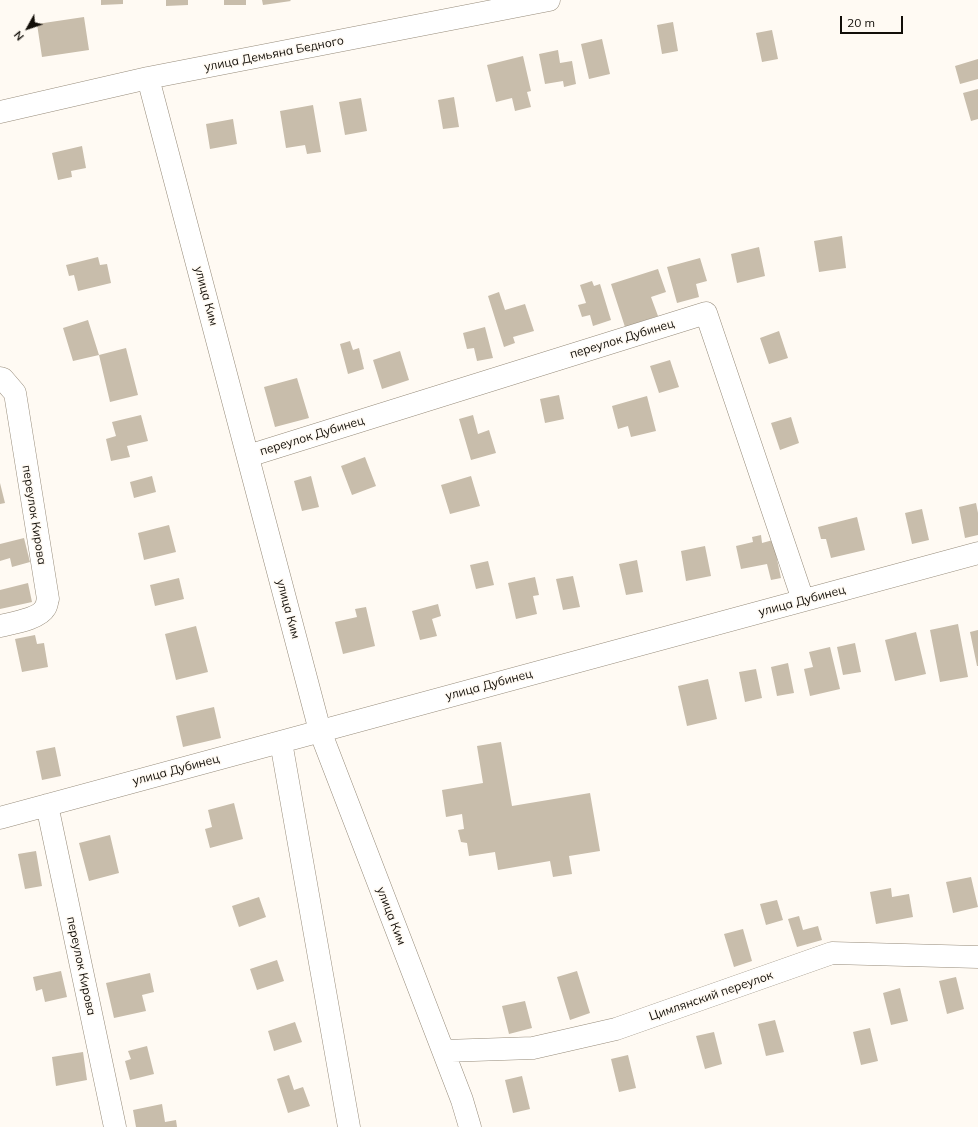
<!DOCTYPE html>
<html>
<head>
<meta charset="utf-8">
<style>
	body { margin:0 }
	#map { position:relative; width:978px; height:1127px; overflow:hidden; background:#fffaf3; font-family:Mulish,sans-serif }
	canvas { display:block }
	.north { position:absolute; left:8px; top:8px; width:40px; height:40px; -webkit-text-stroke:3px #fffaf3; paint-order:stroke; rotate:230deg; font-size:11px; font-weight:700; line-height:16px; text-align:center; color:#120e08 }
	.north::after { content:''; display:block; margin:auto; width:14px; height:18px; background:#120e08; clip-path:polygon(50% 0,100% 100%,50% 72%,0 100%) }
	.scale { position:absolute; left:840px; top:16px; width:63px; height:18px; box-sizing:border-box; border:2px solid #120e08; border-top:0; padding-left:5px; font-size:12px; line-height:14px; white-space:nowrap; color:#120e08; -webkit-text-stroke:3px #fffaf3; paint-order:stroke }
</style>
</head>
<body>
<div id="map">
<canvas width="978" height="1127"></canvas>
<div class="north">N</div>
<div class="scale">20 m</div>
</div>
<script>
const c = document.querySelector('canvas').getContext('2d');
c.lineJoin = 'round';
function paint(path, color) {
  c.fillStyle = color;
  c.fill(path, 'evenodd');
}
function strokePath(path, color, width, dash) {
  c.strokeStyle = color;
  c.lineWidth = width;
  c.lineCap = dash ? 'butt' : 'round';
  c.setLineDash(dash || []);
  c.stroke(path);
}
function label(font, color, halo, rows, align = 'center') {
  c.font = font + ' Mulish,sans-serif';
  c.lineWidth = 3;
  c.setLineDash([]);
  c.textBaseline = 'middle';
  c.strokeStyle = halo;
  c.fillStyle = color;
  for (const [text, x, y, turn = 0] of rows) {
    c.save();
    c.translate(x, y);
    c.rotate((+turn || 0) * Math.PI / 180);
    c.textAlign = isNaN(turn) ? turn : align;
    if (halo) c.strokeText(text, 0, 0);
    c.fillText(text, 0, 0);
    c.restore();
  }
}
const building = new Path2D(`
	M 101,0 L 123,0 L 123,4 L 101,5 Z
	M 166,0 L 188,0 L 188,5 L 166,6 Z
	M 224,0 L 246,0 L 246,5 L 224,5 Z
	M 262,0 L 290,0 L 291,1 L 263,5 Z
	M 84,17 L 89,50 L 42,57 L 37,24 Z
	M 673,22 L 678,51 L 662,54 L 657,25 Z
	M 772,30 L 778,59 L 762,62 L 756,33 Z
	M 602,39 L 610,74 L 589,79 L 581,44 Z
	M 558,50 L 560,63 L 572,61 L 576,84 L 564,87 L 563,81 L 545,84 L 539,54 Z
	M 523,56 L 531,91 L 527,92 L 531,107 L 515,111 L 512,98 L 496,102 L 487,65 Z
	M 978,59 L 978,79 L 960,84 L 955,66 Z
	M 978,89 L 978,119 L 971,121 L 963,93 Z
	M 454,97 L 459,127 L 443,129 L 438,100 Z
	M 361,98 L 367,131 L 345,135 L 339,102 Z
	M 313,105 L 321,152 L 307,154 L 305,145 L 286,148 L 280,111 Z
	M 233,119 L 237,144 L 210,149 L 206,124 Z
	M 82,146 L 86,168 L 71,171 L 72,177 L 58,180 L 52,153 Z
	M 842,236 L 846,268 L 819,272 L 814,241 Z
	M 759,247 L 765,276 L 737,283 L 731,254 Z
	M 98,257 L 100,265 L 107,264 L 111,283 L 78,291 L 74,275 L 69,276 L 66,265 Z
	M 700,258 L 707,281 L 696,284 L 699,297 L 677,303 L 667,267 Z
	M 658,269 L 666,292 L 651,297 L 658,316 L 625,327 L 611,284 Z
	M 592,281 L 594,286 L 600,284 L 611,320 L 593,326 L 590,315 L 582,317 L 578,305 L 586,303 L 580,285 Z
	M 499,292 L 505,310 L 525,304 L 534,331 L 513,337 L 515,343 L 504,347 L 488,296 Z
	M 88,320 L 99,355 L 73,361 L 63,328 Z
	M 485,327 L 493,358 L 477,361 L 474,348 L 467,349 L 463,333 Z
	M 779,331 L 788,358 L 769,364 L 760,338 Z
	M 350,341 L 353,350 L 359,348 L 364,369 L 348,374 L 340,344 Z
	M 126,348 L 138,395 L 110,402 L 99,355 Z
	M 400,351 L 409,380 L 382,389 L 373,360 Z
	M 670,360 L 679,387 L 659,393 L 650,366 Z
	M 297,378 L 309,418 L 275,427 L 264,387 Z
	M 559,395 L 564,419 L 545,423 L 540,399 Z
	M 647,396 L 656,431 L 631,437 L 628,426 L 618,429 L 612,406 Z
	M 141,415 L 148,441 L 127,446 L 130,457 L 111,461 L 106,439 L 116,436 L 112,422 Z
	M 473,415 L 478,434 L 489,430 L 496,453 L 471,460 L 459,419 Z
	M 791,417 L 799,443 L 780,450 L 771,423 Z
	M 365,457 L 376,486 L 352,495 L 341,466 Z
	M 152,476 L 156,492 L 134,498 L 130,482 Z
	M 311,476 L 319,507 L 302,511 L 294,481 Z
	M 471,476 L 480,506 L 450,514 L 441,485 Z
	M 0,483 L 5,503 L 0,504 Z
	M 976,503 L 978,513 L 978,535 L 965,538 L 959,507 Z
	M 922,509 L 929,540 L 912,544 L 905,513 Z
	M 857,517 L 865,550 L 831,558 L 826,539 L 821,539 L 818,527 Z
	M 169,525 L 176,552 L 144,560 L 138,533 Z
	M 761,535 L 762,543 L 773,540 L 781,578 L 771,580 L 767,564 L 741,569 L 736,546 L 753,542 L 752,537 Z
	M 24,538 L 30,562 L 12,567 L 10,558 L 0,561 L 0,544 Z
	M 705,546 L 711,576 L 686,581 L 681,551 Z
	M 637,560 L 643,592 L 626,595 L 619,564 Z
	M 488,561 L 494,585 L 476,589 L 470,565 Z
	M 573,576 L 580,607 L 563,610 L 556,579 Z
	M 535,577 L 539,595 L 533,596 L 537,614 L 516,619 L 508,583 Z
	M 179,578 L 184,599 L 155,606 L 150,585 Z
	M 28,583 L 32,602 L 0,609 L 0,590 Z
	M 438,604 L 441,616 L 432,619 L 437,636 L 420,640 L 412,611 Z
	M 366,607 L 375,646 L 343,654 L 335,622 L 357,617 L 355,609 Z
	M 958,624 L 968,677 L 940,682 L 930,630 Z
	M 196,626 L 208,672 L 176,680 L 165,634 Z
	M 978,630 L 978,666 L 977,666 L 970,632 Z
	M 916,632 L 926,674 L 895,681 L 885,640 Z
	M 35,635 L 37,644 L 44,643 L 48,667 L 22,672 L 15,639 Z
	M 855,643 L 861,672 L 843,675 L 837,647 Z
	M 830,647 L 840,689 L 810,696 L 804,669 L 813,667 L 809,652 Z
	M 788,663 L 794,693 L 777,696 L 771,667 Z
	M 756,669 L 762,698 L 745,702 L 739,672 Z
	M 708,679 L 717,719 L 687,726 L 678,686 Z
	M 214,707 L 221,738 L 183,747 L 176,716 Z
	M 501,742 L 512,806 L 590,793 L 600,851 L 569,856 L 572,874 L 553,877 L 550,861 L 498,870 L 495,852 L 469,856 L 467,843 L 461,842 L 458,830 L 464,829 L 462,814 L 446,817 L 442,790 L 483,783 L 477,746 Z
	M 55,747 L 61,776 L 42,780 L 36,751 Z
	M 234,803 L 243,839 L 210,848 L 205,829 L 212,827 L 208,810 Z
	M 110,835 L 119,873 L 89,881 L 79,843 Z
	M 36,851 L 42,886 L 25,889 L 18,854 Z
	M 971,877 L 978,907 L 953,913 L 946,882 Z
	M 891,888 L 892,897 L 909,894 L 913,917 L 876,924 L 870,892 Z
	M 259,897 L 266,917 L 239,927 L 232,906 Z
	M 777,900 L 783,920 L 766,925 L 760,904 Z
	M 799,916 L 803,930 L 818,926 L 822,940 L 797,947 L 788,919 Z
	M 743,929 L 752,961 L 734,967 L 724,934 Z
	M 277,960 L 284,981 L 257,990 L 250,969 Z
	M 61,971 L 67,997 L 45,1002 L 42,989 L 36,991 L 33,977 Z
	M 577,971 L 590,1013 L 570,1020 L 557,977 Z
	M 150,973 L 154,992 L 142,995 L 146,1011 L 114,1018 L 106,983 Z
	M 956,977 L 964,1009 L 947,1014 L 939,981 Z
	M 900,988 L 908,1021 L 891,1025 L 883,993 Z
	M 525,1001 L 532,1028 L 509,1034 L 502,1006 Z
	M 775,1020 L 784,1052 L 766,1056 L 758,1024 Z
	M 295,1022 L 302,1042 L 274,1051 L 268,1031 Z
	M 870,1028 L 878,1061 L 861,1065 L 853,1032 Z
	M 714,1032 L 722,1064 L 705,1069 L 696,1036 Z
	M 147,1046 L 154,1074 L 130,1080 L 125,1061 L 131,1059 L 128,1051 Z
	M 83,1052 L 87,1080 L 56,1086 L 52,1057 Z
	M 628,1055 L 636,1088 L 619,1092 L 611,1059 Z
	M 289,1075 L 294,1090 L 303,1087 L 310,1106 L 288,1113 L 277,1079 Z
	M 522,1076 L 530,1109 L 513,1113 L 505,1080 Z
	M 162,1104 L 165,1122 L 176,1120 L 177,1127 L 136,1127 L 133,1110 Z`);
const minor = new Path2D(`
	M 148,78 L 320,731 L 462,1100 L 470,1127
	M 0,112 L 148,78 L 549,0
	M 0,378 L 3,379 L 15,393 L 48,599 C 47,601 47,606 45,608 C 39,619 12,623 0,626
	M 248,456 L 706,313 L 803,600
	M 281,742 L 349,1127
	M 47,805 L 115,1127
	M 0,818 L 978,553
	M 444,1051 L 533,1048 L 616,1029 L 832,953 L 978,957`);
const streetNames = [
	["улица Демьяна Бедного",274,54,-11],
	["улица Ким",206,296,75],
	["переулок Дубинец",622,339,-17],
	["переулок Дубинец",312,436,-17],
	["переулок Кирова",34,515,81],
	["улица Дубинец",802,601,-15],
	["улица Ким",288,609,75],
	["улица Дубинец",489,685,-15],
	["улица Дубинец",176,770,-15],
	["улица Ким",391,916,69],
	["переулок Кирова",81,966,78],
	["Цимлянский переулок",711,996,-19]
];
paint(building, '#c8bdab');
strokePath(minor, '#978c7b', 23);
strokePath(minor, '#fff', 22);
label('12px', '#120e08', '#fffaf3', streetNames);
</script>
</body>
</html>
